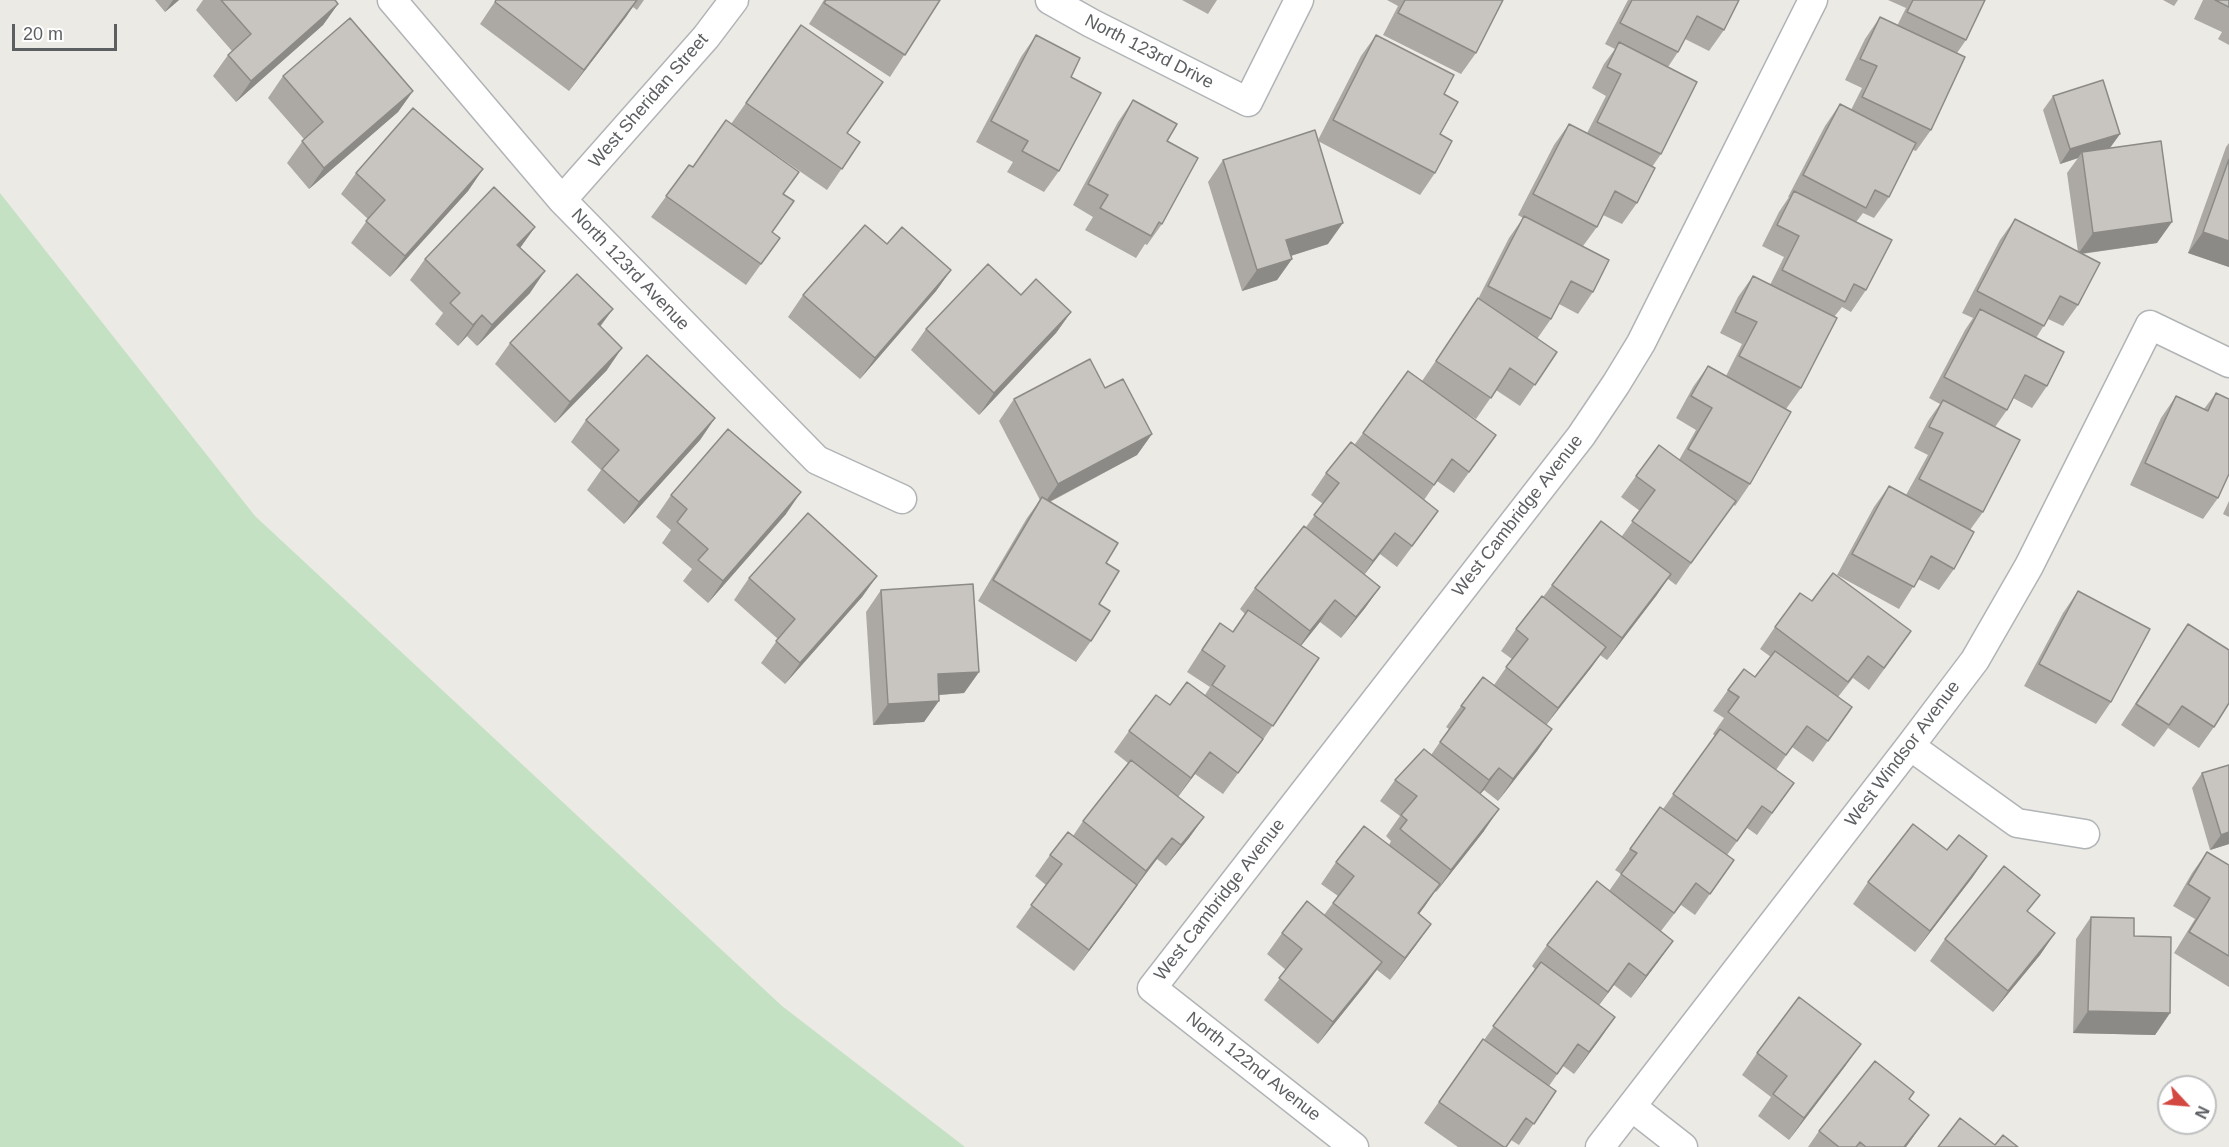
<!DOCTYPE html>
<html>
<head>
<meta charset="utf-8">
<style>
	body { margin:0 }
	#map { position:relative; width:2229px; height:1147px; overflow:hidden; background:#eceae4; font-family:Arial,sans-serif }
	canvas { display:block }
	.north { position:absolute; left:2157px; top:1075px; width:60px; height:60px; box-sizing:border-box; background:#fff; border:2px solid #bebfc0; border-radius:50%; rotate:116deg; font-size:16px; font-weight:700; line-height:24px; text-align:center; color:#5c5f62 }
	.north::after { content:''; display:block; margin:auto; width:21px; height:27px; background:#d34942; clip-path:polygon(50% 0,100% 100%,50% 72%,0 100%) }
	.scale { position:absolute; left:12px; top:24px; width:105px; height:27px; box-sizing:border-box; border:3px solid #5c5f62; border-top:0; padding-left:8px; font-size:18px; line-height:21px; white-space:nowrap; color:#5c5f62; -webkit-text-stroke:4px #fff; paint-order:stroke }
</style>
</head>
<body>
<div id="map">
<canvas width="2229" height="1147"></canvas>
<div class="north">N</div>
<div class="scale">20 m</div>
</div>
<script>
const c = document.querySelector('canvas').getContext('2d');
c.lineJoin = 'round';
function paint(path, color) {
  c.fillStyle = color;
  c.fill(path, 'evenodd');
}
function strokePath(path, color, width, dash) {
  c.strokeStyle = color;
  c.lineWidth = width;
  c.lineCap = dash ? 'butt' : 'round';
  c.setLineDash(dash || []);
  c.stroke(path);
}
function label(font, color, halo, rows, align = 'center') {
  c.font = font + ' Arial,sans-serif';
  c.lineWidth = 4.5;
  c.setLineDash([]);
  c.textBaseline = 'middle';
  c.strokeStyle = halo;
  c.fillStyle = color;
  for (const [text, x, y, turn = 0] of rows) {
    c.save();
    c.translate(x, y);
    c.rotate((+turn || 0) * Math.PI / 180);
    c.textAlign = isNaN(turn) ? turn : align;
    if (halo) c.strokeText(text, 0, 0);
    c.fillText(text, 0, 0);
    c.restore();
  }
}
const green = new Path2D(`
	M 0,193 L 255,516 L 782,1006 L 965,1147 L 0,1147 Z`);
const minor = new Path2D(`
	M 392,0 L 562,200 L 817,460 L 902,499
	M 1050,0 L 1091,23 L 1248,102 L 1299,0
	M 562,200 L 706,37 L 734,0
	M 1910,746 L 2017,823 L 2085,834
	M 1632,1107 L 1683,1147
	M 1354,1147 L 1152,988 L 1581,436 L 1616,384 L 1641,343 L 1813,0
	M 1600,1147 L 1910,746 L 1975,660 L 2029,566 L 2150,325 L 2229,363`);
const wall = new Path2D(`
	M 155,0 L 179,0 L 165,12 Z
	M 203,0 L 335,0 L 338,4 L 323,25 L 236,102 L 213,76 L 228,55 L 232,51 L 196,10 Z
	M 496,0 L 644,0 L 637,10 L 633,7 L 569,91 L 480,24 Z
	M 824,0 L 940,0 L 890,77 L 809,24 Z
	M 1182,0 L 1217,0 L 1208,14 Z
	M 1387,0 L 1503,0 L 1476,53 L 1461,74 L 1383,35 L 1398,6 Z
	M 1628,0 L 1739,0 L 1724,30 L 1709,51 L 1685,39 L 1678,52 L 1668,67 L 1661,154 L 1652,167 L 1637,203 L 1622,224 L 1603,215 L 1597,227 L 1583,246 L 1593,292 L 1578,314 L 1559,304 L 1551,319 L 1537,339 L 1557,352 L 1520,406 L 1496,390 L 1476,419 L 1466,413 L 1481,456 L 1454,493 L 1437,481 L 1424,500 L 1423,532 L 1397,567 L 1380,554 L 1364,574 L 1380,587 L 1365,608 L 1341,638 L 1320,622 L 1301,646 L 1319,658 L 1258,747 L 1257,747 L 1223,794 L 1195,774 L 1178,797 L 1204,817 L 1189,838 L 1166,866 L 1157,859 L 1074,971 L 1016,927 L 1046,885 L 1035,876 L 1050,855 L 1073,836 L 1083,821 L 1128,763 L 1114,752 L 1129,731 L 1170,705 L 1205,695 L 1210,687 L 1187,672 L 1205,644 L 1220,623 L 1233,632 L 1245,614 L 1240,609 L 1255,588 L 1306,527 L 1323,504 L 1311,495 L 1326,473 L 1355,444 L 1408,371 L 1422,381 L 1478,299 L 1509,238 L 1523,218 L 1518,215 L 1554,145 L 1569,124 L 1587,133 L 1606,96 L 1592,88 L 1604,64 L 1615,49 L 1605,44 Z
	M 1888,0 L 1985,0 L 1966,40 L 1957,53 L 1931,130 L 1916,151 L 1913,150 L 1889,197 L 1874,218 L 1863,213 L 1856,222 L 1866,290 L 1851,312 L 1842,307 L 1834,317 L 1801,388 L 1786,409 L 1750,484 L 1735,506 L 1733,504 L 1676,585 L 1668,579 L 1656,596 L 1607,660 L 1600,655 L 1546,725 L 1552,729 L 1537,751 L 1498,801 L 1484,790 L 1480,794 L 1484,831 L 1436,892 L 1435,891 L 1419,914 L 1431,924 L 1416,945 L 1390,980 L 1377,970 L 1367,983 L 1318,1044 L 1264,1000 L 1286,970 L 1267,954 L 1282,933 L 1324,915 L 1338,896 L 1321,884 L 1336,862 L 1389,845 L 1391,841 L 1386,836 L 1400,816 L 1380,801 L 1395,780 L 1431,755 L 1449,729 L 1446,727 L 1461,706 L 1494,685 L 1512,659 L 1501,651 L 1516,629 L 1543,597 L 1552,585 L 1622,536 L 1640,511 L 1621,497 L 1636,476 L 1679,460 L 1696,430 L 1676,418 L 1693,387 L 1708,366 L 1726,376 L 1742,344 L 1720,333 L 1738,297 L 1753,276 L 1770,285 L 1784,257 L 1762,246 L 1779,212 L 1789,197 L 1788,197 L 1825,126 L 1840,104 L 1851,110 L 1862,88 L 1845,80 L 1865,39 L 1880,17 L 1897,26 L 1906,8 Z
	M 2163,0 L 2178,0 L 2174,6 Z
	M 2203,0 L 2229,0 L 2229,45 L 2218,39 L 2222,32 L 2194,19 Z
	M 801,25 L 847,133 L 860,142 L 827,190 L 753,139 L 783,194 L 772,232 L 780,238 L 746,285 L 651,217 L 689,165 L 693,167 L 731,124 Z
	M 1036,35 L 1071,77 L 1059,171 L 1044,192 L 1007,172 L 1013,162 L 976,142 L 1021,57 Z
	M 1376,35 L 1444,94 L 1440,134 L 1435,173 L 1420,195 L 1318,141 L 1328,244 L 1291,256 L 1292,259 L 1277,280 L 1242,291 L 1208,182 L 1223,160 L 1318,140 L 1361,56 Z
	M 283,76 L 413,91 L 398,112 L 309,189 L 287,163 L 304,139 L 268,98 Z
	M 2053,96 L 2120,134 L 2110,148 L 2157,243 L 2082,254 L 2078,305 L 2063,326 L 2048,319 L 2036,338 L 2047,386 L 2032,408 L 2013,398 L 2007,410 L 1995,427 L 1983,512 L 1970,530 L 1954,569 L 1939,590 L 1918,579 L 1899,609 L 1837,575 L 1874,507 L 1889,486 L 1906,495 L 1928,455 L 1914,448 L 1928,421 L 1940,404 L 1929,398 L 1965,330 L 1973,318 L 1962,313 L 2000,240 L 2015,219 L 2078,252 L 2067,173 L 2078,158 L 2060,164 L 2043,110 Z
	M 1133,100 L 1167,141 L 1162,224 L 1147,245 L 1145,244 L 1136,258 L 1085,230 L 1093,217 L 1073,205 L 1118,122 Z
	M 2229,143 L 2229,267 L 2188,253 L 2226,147 Z
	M 483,169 L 468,191 L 390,277 L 351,243 L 368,219 L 341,194 L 356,173 Z
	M 535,227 L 520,248 L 530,293 L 477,346 L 467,336 L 458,346 L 435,324 L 443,313 L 410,280 L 425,259 Z
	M 887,244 L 951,270 L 936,291 L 860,379 L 788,317 L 803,295 Z
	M 1021,295 L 1071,312 L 1056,333 L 979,415 L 911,350 L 926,329 Z
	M 613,309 L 600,327 L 607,370 L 555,423 L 495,364 L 510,343 Z
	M 1105,388 L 1152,434 L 1137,455 L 1050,502 L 1106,563 L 1091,641 L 1076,662 L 978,601 L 1027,518 L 1040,500 L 999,421 L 1014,399 Z
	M 2216,393 L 2218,498 L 2203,519 L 2130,485 L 2161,418 L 2176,396 L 2204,409 Z
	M 715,418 L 700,440 L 624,524 L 587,490 L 601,470 L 571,442 L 586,420 Z
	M 671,495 L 786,514 L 708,603 L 683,581 L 692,569 L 662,543 L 671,530 L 656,517 Z
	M 2229,501 L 2229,517 L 2223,514 Z
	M 877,576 L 862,597 L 785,684 L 761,663 L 778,639 L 734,600 L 749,578 Z
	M 881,590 L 979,672 L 964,693 L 939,695 L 924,722 L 873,725 L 866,612 Z
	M 2078,591 L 2111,702 L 2096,724 L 2024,686 L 2063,613 Z
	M 1812,601 L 1896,653 L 1869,690 L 1853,678 L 1838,697 L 1852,707 L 1813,762 L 1792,747 L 1776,770 L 1794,783 L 1757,835 L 1747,828 L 1727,855 L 1734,860 L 1695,915 L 1681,905 L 1661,931 L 1673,941 L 1631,998 L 1614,985 L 1599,1005 L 1615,1017 L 1574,1074 L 1563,1066 L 1549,1086 L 1556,1091 L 1519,1145 L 1511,1140 L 1506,1147 L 1458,1147 L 1424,1123 L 1483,1039 L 1484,1040 L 1535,969 L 1532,966 L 1547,945 L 1609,891 L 1621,874 L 1615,870 L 1660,807 L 1663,809 L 1715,736 L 1713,734 L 1724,718 L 1713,711 L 1728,690 L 1755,677 L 1771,657 L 1760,649 L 1775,627 Z
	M 2188,624 L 2214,727 L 2199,748 L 2168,728 L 2154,747 L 2121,725 Z
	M 2202,773 L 2229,844 L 2210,850 L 2192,788 Z
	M 1947,850 L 1987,856 L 1972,878 L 1915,952 L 1853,904 L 1868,882 Z
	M 2207,852 L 2229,865 L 2229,987 L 2174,953 L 2195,919 L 2173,906 L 2192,873 Z
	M 2091,917 L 2134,936 L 2170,1013 L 2155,1035 L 2073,1033 L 2076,939 Z
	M 2055,933 L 2040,955 L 1993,1012 L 1930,961 L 1945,939 Z
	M 1757,1053 L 1846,1065 L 1789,1140 L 1758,1116 L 1771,1097 L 1742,1075 Z
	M 1909,1099 L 1914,1136 L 1906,1147 L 1808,1147 L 1819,1131 Z`);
const shadedWall = new Path2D(`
	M 173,0 L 179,0 L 165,12 Z
	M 637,0 L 626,17 L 569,91 L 584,70 Z
	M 338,4 L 323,25 L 236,102 L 251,81 Z
	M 413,91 L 398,112 L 309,189 L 324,168 Z
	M 2120,134 L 2109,149 L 2082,152 L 2078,158 L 2060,164 L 2070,149 Z
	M 483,169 L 468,191 L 390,277 L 405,256 Z
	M 2172,222 L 2157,243 L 2078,254 L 2093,233 Z
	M 1343,223 L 1328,244 L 1271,262 L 1286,240 Z
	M 535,227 L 520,248 L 517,245 Z
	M 2203,232 L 2229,241 L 2229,267 L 2188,253 Z
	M 1292,259 L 1277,280 L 1242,291 L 1257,270 Z
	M 951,270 L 936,291 L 860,379 L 875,358 Z
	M 545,271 L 530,293 L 477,346 L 492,325 Z
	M 613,309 L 597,330 L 598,324 Z
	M 1071,312 L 1056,333 L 979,415 L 994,393 Z
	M 482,315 L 467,336 L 458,346 L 473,325 Z
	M 622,348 L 607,370 L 555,423 L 570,402 Z
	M 715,418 L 700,440 L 624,524 L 639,502 Z
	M 1152,434 L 1137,455 L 1043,505 L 1058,484 Z
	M 801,492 L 786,514 L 708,603 L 723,581 Z
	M 1395,533 L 1380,554 L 1358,583 L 1373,561 Z
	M 1671,574 L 1656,596 L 1607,660 L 1622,638 Z
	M 877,576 L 862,597 L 785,684 L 800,663 Z
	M 1380,587 L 1365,608 L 1341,638 L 1356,617 Z
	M 1335,600 L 1320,622 L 1295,653 L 1310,631 Z
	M 1606,647 L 1591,668 L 1543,729 L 1558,708 Z
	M 979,672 L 964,693 L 923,696 L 938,674 Z
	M 939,701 L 924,722 L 873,725 L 888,704 Z
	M 1552,729 L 1537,751 L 1498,801 L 1513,779 Z
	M 1210,752 L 1195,774 L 1176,799 L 1191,778 Z
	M 1499,768 L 1484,790 L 1474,801 L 1489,780 Z
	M 1499,809 L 1484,831 L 1436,892 L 1451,870 Z
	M 1204,817 L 1189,838 L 1166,866 L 1181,845 Z
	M 2229,832 L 2229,844 L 2210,850 L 2221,835 Z
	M 1172,838 L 1157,859 L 1131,893 L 1146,871 Z
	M 1987,856 L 1972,878 L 1915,952 L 1930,931 Z
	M 1440,884 L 1425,906 L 1403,935 L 1418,913 Z
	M 1137,885 L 1122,907 L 1074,971 L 1089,950 Z
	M 1431,924 L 1416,945 L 1390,980 L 1405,958 Z
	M 2055,933 L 2040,955 L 1993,1012 L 2008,991 Z
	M 1673,941 L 1658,962 L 1631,998 L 1646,976 Z
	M 1382,962 L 1367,983 L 1318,1044 L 1333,1022 Z
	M 1629,963 L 1614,985 L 1593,1013 L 1608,992 Z
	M 2088,1011 L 2170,1013 L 2155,1035 L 2073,1033 Z
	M 1615,1017 L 1600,1039 L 1574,1074 L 1589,1052 Z
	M 1861,1044 L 1846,1065 L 1789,1140 L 1804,1118 Z
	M 1929,1115 L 1906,1147 L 1904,1147 Z`);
const building = new Path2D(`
	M 221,0 L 335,0 L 338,4 L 251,81 L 228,55 L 251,34 Z
	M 496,0 L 637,0 L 584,70 L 495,2 Z
	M 826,0 L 940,0 L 905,55 L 824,3 Z
	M 1405,0 L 1503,0 L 1476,53 L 1398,13 Z
	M 1632,0 L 1739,0 L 1724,30 L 1697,16 L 1678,52 L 1620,23 Z
	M 1913,0 L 1985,0 L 1966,40 L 1907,12 Z
	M 2215,0 L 2229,0 L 2229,7 Z
	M 1880,17 L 1965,57 L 1931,130 L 1862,97 L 1877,66 L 1860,59 Z
	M 350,18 L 413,91 L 324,168 L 302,141 L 323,122 L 283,76 Z
	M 801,25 L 883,82 L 847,133 L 860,142 L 842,169 L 746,103 Z
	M 1036,35 L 1080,58 L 1071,77 L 1101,93 L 1059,171 L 1022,151 L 1028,141 L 991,121 Z
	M 1376,35 L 1454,75 L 1444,94 L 1458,102 L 1440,134 L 1452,141 L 1435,173 L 1333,120 Z
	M 1619,42 L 1697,82 L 1661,154 L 1597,122 L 1621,74 L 1607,67 Z
	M 2103,80 L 2120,134 L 2070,149 L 2053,96 Z
	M 1133,100 L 1177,124 L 1167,141 L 1198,158 L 1162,224 L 1159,222 L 1151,236 L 1100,208 L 1108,195 L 1088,184 Z
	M 1840,104 L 1916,143 L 1889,197 L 1875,190 L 1866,208 L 1803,175 Z
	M 413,108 L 483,169 L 405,256 L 366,221 L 385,200 L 356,173 Z
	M 726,120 L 799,172 L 783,194 L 794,201 L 772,232 L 780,238 L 761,264 L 666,196 L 689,165 L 693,167 Z
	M 1569,124 L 1655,168 L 1637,203 L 1615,191 L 1597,227 L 1533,194 Z
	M 1315,130 L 1343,223 L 1286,240 L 1292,259 L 1257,270 L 1223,160 Z
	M 2161,141 L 2172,222 L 2093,233 L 2082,152 Z
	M 2229,159 L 2229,241 L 2203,232 Z
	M 494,187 L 535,227 L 517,245 L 545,271 L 492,325 L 482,315 L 473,325 L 450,303 L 460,293 L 425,259 Z
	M 1794,191 L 1892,240 L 1866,290 L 1854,284 L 1845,302 L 1782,270 L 1799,236 L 1777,225 Z
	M 1524,216 L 1609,260 L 1593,292 L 1571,281 L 1551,319 L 1488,286 Z
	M 2015,219 L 2100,263 L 2078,305 L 2060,296 L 2044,326 L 1977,291 Z
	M 865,225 L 887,244 L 902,227 L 951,270 L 875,358 L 803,295 Z
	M 988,264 L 1021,295 L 1036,279 L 1071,312 L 994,393 L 926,329 Z
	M 577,274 L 613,309 L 598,324 L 622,348 L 570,402 L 510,343 Z
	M 1753,276 L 1837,318 L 1801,388 L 1739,356 L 1757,322 L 1735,312 Z
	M 1478,298 L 1557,352 L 1535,385 L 1510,368 L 1491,398 L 1436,361 Z
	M 1980,309 L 2064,352 L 2047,386 L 2025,375 L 2007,410 L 1944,377 Z
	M 647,355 L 715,418 L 639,502 L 602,469 L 619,450 L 586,420 Z
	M 1090,359 L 1105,388 L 1123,379 L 1152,434 L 1058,484 L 1014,399 Z
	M 1708,366 L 1791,412 L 1750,484 L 1688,449 L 1712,408 L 1691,396 Z
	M 1408,371 L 1496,435 L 1469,472 L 1452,459 L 1434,485 L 1363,433 Z
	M 2216,393 L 2229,399 L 2229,474 L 2218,498 L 2145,463 L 2176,396 L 2208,411 Z
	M 1943,400 L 2020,440 L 1983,512 L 1919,479 L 1943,433 L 1929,427 Z
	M 728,429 L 801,492 L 723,581 L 698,560 L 708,549 L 677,522 L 687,509 L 671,495 Z
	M 1351,442 L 1438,511 L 1412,546 L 1395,533 L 1373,561 L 1314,515 L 1339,483 L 1326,473 Z
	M 1659,445 L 1736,501 L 1691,563 L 1632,521 L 1655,490 L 1636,476 Z
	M 1889,486 L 1974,532 L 1954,569 L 1931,556 L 1914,587 L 1852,554 Z
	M 1042,497 L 1118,543 L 1106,563 L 1119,571 L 1099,604 L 1110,611 L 1091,641 L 993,580 Z
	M 808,513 L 877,576 L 800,663 L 776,641 L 795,619 L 749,578 Z
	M 1601,521 L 1671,574 L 1622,638 L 1552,585 Z
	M 1304,526 L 1380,587 L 1356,617 L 1335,600 L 1310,631 L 1255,588 Z
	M 1833,573 L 1911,631 L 1884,668 L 1868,656 L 1848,682 L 1775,627 L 1800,593 L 1812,601 Z
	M 973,584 L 979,672 L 938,674 L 939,701 L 888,704 L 881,590 Z
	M 2078,591 L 2150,629 L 2111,702 L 2039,664 Z
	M 1542,596 L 1606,647 L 1558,708 L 1506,667 L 1528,639 L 1516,629 Z
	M 1248,610 L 1319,658 L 1273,726 L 1212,685 L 1225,666 L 1202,650 L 1220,623 L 1233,632 Z
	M 2188,624 L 2229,650 L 2229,703 L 2214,727 L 2182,706 L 2169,725 L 2136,704 Z
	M 1775,651 L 1852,707 L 1828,741 L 1807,726 L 1786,755 L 1728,712 L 1739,697 L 1728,690 L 1744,669 L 1755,677 Z
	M 1483,677 L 1552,729 L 1513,779 L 1499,768 L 1489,780 L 1440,742 L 1465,708 L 1461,706 Z
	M 1187,682 L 1263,739 L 1238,773 L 1210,752 L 1191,778 L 1129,731 L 1156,695 L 1170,705 Z
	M 1720,729 L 1794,783 L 1772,813 L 1762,806 L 1737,841 L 1673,794 Z
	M 1424,749 L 1499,809 L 1451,870 L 1400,829 L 1407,820 L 1401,815 L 1417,796 L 1395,780 Z
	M 1131,760 L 1204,817 L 1181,845 L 1172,838 L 1146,871 L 1083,821 Z
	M 2229,765 L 2229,832 L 2221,835 L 2202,773 Z
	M 1660,807 L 1734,860 L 1710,894 L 1696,883 L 1674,913 L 1621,874 L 1637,853 L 1630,849 Z
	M 1913,824 L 1947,850 L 1959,835 L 1987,856 L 1930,931 L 1868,882 Z
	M 1364,826 L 1440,884 L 1418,913 L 1431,924 L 1405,958 L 1333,903 L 1354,876 L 1336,862 Z
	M 1068,832 L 1137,885 L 1089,950 L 1031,905 L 1062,864 L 1050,855 Z
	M 2207,852 L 2229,865 L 2229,956 L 2189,932 L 2210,898 L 2188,884 Z
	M 2004,866 L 2040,895 L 2027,911 L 2055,933 L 2008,991 L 1945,939 Z
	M 1597,881 L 1673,941 L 1646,976 L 1629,963 L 1608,992 L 1547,945 Z
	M 1307,901 L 1382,962 L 1333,1022 L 1279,978 L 1302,949 L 1282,933 Z
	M 2091,917 L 2134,918 L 2134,936 L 2171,937 L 2170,1013 L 2088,1011 Z
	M 1541,962 L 1615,1017 L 1589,1052 L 1578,1044 L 1557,1074 L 1493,1026 Z
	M 1799,997 L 1861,1044 L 1804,1118 L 1773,1094 L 1787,1076 L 1757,1053 Z
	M 1483,1039 L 1556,1091 L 1534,1124 L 1526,1118 L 1506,1147 L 1504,1147 L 1439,1102 Z
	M 1875,1061 L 1914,1092 L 1909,1099 L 1929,1115 L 1904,1147 L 1866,1147 L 1860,1142 L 1856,1147 L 1839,1147 L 1819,1131 Z
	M 1960,1118 L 1995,1145 L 2003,1135 L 2018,1147 L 1938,1147 Z`);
const streetNames = [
	["North 123rd Drive",1149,52,27],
	["West Sheridan Street",649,101,-49],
	["North 123rd Avenue",630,270,46],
	["West Cambridge Avenue",1518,516,-52],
	["West Windsor Avenue",1903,754,-53],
	["West Cambridge Avenue",1220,900,-52],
	["North 122nd Avenue",1253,1067,38]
];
paint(green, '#c4e1c3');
strokePath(minor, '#b1b4b7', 31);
strokePath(minor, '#fff', 28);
paint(wall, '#aca9a5');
paint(shadedWall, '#8c8a86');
paint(building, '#c8c5c0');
strokePath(building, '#8c8a86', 1.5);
label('18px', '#5c5f62', '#fff', streetNames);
</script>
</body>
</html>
